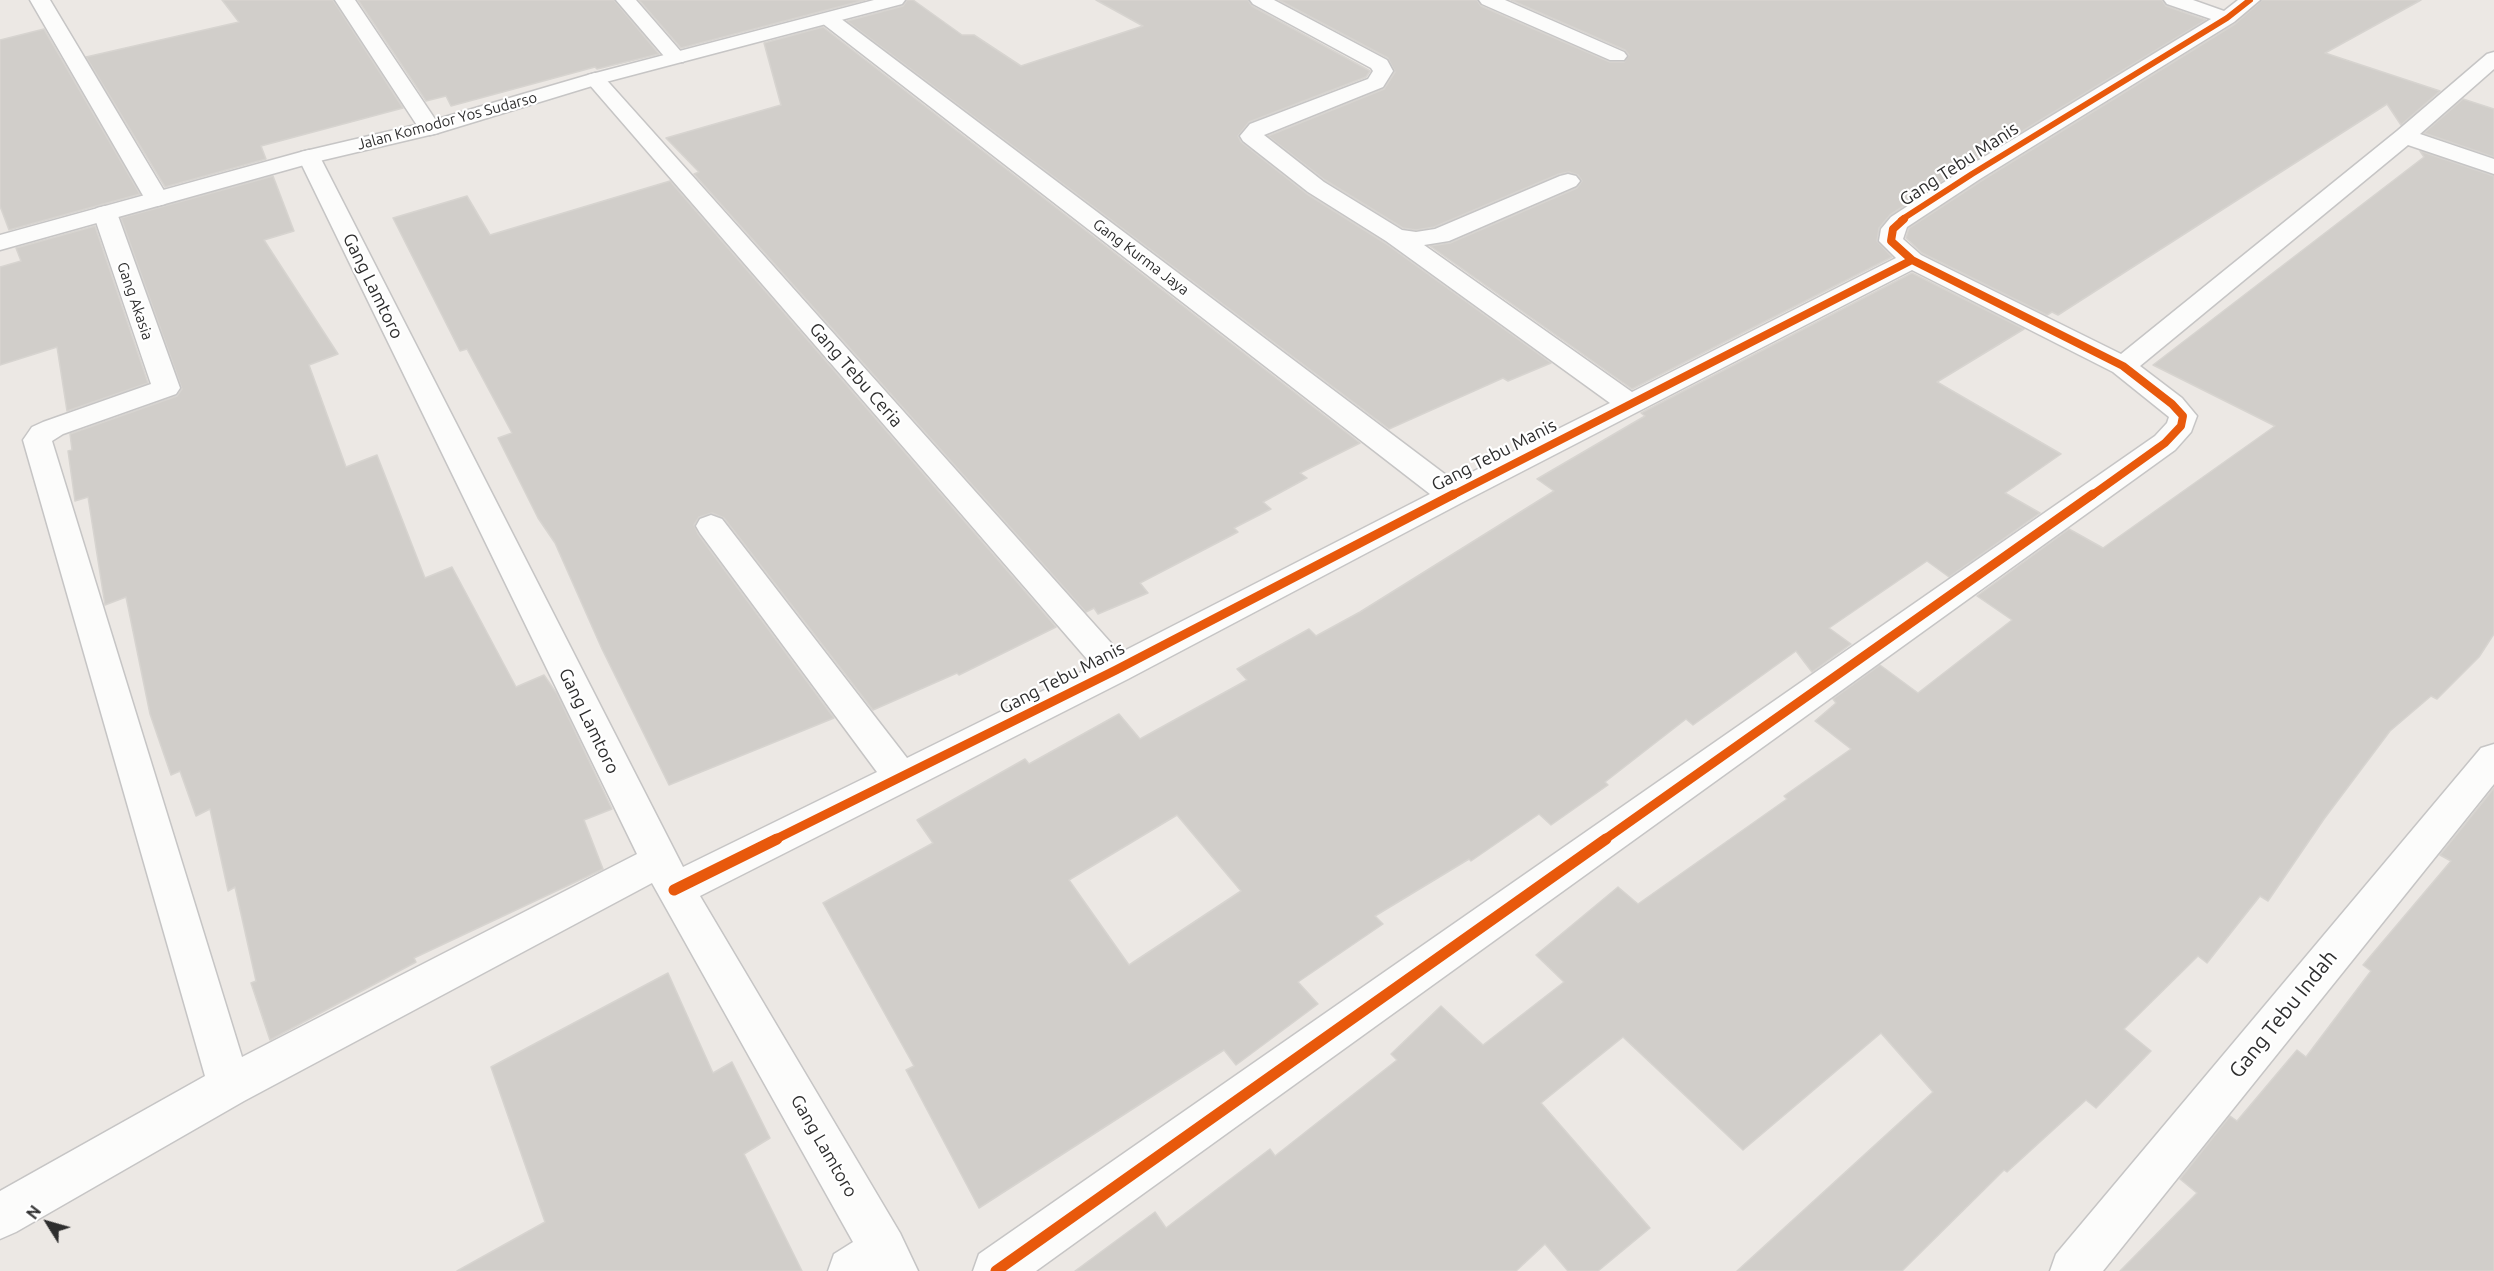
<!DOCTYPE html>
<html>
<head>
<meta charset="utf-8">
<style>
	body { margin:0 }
	#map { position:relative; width:2494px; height:1271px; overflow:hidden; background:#ece8e4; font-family:Ubuntu,sans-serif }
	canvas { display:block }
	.north { position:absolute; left:18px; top:1193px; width:60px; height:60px; -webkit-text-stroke:4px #fff; paint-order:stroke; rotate:307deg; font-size:16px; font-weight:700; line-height:24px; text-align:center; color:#2e2e2e }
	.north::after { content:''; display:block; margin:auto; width:21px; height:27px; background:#2e2e2e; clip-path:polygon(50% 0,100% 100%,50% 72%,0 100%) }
</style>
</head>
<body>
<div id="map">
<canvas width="2494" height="1271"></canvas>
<div class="north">N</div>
</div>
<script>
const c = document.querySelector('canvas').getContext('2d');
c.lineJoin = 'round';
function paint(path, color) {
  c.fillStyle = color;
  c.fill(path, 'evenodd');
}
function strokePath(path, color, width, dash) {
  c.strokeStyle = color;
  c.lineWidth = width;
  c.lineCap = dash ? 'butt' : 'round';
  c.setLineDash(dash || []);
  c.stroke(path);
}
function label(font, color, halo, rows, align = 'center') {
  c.font = font + ' Ubuntu,sans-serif';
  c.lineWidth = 4.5;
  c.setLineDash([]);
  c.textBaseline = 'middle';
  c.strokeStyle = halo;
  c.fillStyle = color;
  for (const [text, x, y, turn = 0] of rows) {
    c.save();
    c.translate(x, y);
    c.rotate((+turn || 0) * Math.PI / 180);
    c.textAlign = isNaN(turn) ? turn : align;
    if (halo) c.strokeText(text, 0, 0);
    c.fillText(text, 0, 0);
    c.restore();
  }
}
const building = new Path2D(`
	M 222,0 L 333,0 L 403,108 L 261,146 L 266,159 L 165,187 L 86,57 L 239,22 Z
	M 358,0 L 614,0 L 659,54 L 597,69 L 595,67 L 451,106 L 446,96 L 426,101 Z
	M 639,0 L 865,0 L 681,48 Z
	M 907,0 L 913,0 L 962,35 L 974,35 L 1021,66 L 1143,26 L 1096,0 L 1248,0 L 1252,6 L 1370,71 L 1366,77 L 1249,122 L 1238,136 L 1241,142 L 1307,194 L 1385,243 L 1551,363 L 1508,381 L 1503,378 L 1389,429 L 847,21 L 903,6 Z
	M 1279,0 L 1477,0 L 1481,6 L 1610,62 L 1624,62 L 1629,55 L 1625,50 L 1511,0 L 2162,0 L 2166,6 L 2206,20 L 1963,167 L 1890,215 L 1879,228 L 1877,241 L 1892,257 L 1632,389 L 1430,246 L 1450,243 L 1577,188 L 1582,181 L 1578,175 L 1569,172 L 1559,174 L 1434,227 L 1416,230 L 1403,228 L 1325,180 L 1268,136 L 1384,89 L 1395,72 L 1388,58 Z
	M 2262,0 L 2421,0 L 2325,53 L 2440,91 L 2401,125 L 2387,104 L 2058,315 L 2052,312 L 2047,315 L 1922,253 L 1906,238 L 1909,228 L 1981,181 L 2235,24 Z
	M 823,27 L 1360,443 L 1300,473 L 1307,478 L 1263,502 L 1271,509 L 1234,528 L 1238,532 L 1140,583 L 1148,593 L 1098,614 L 1094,608 L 1086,612 L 694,174 L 699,172 L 666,138 L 781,105 L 764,43 Z
	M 44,29 L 140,194 L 9,230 L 0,206 L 0,40 Z
	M 2463,99 L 2494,109 L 2494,157 L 2424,133 Z
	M 2420,151 L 2494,176 L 2494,634 L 2479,657 L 2437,699 L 2431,696 L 2390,731 L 2324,819 L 2268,901 L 2260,896 L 2207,963 L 2198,956 L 2124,1029 L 2151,1051 L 2096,1108 L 2086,1100 L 2007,1172 L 2004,1170 L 1902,1271 L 1737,1271 L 1933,1092 L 1881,1033 L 1743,1150 L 1623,1037 L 1541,1103 L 1650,1228 L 1598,1271 L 1568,1271 L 1545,1244 L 1516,1271 L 1075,1271 L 1155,1212 L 1166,1228 L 1270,1149 L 1275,1156 L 1397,1060 L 1391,1054 L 1441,1006 L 1483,1045 L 1564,982 L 1536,955 L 1618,887 L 1638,904 L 1787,799 L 1784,796 L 1851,749 L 1815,721 L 1836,703 L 1833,699 L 1880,665 L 1918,693 L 2012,620 L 1977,596 L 2069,529 L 2103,548 L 2275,426 L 2153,365 L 2424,157 Z
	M 273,176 L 294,231 L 264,240 L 338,354 L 309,365 L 346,467 L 377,455 L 425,578 L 452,567 L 516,687 L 544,675 L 557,694 L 612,809 L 584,820 L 603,869 L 414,958 L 416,962 L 270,1040 L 251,983 L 256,981 L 235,887 L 228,891 L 210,809 L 196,816 L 180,771 L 171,775 L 150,714 L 126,597 L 105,605 L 88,497 L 75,501 L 68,451 L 72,450 L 70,434 L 177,396 L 182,389 L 121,218 Z
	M 670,181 L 1056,627 L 959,675 L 957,673 L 873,710 L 724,518 L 712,513 L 699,517 L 694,525 L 698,534 L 834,718 L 669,785 L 602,649 L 555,543 L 538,518 L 498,438 L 512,433 L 467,349 L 460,351 L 393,218 L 467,196 L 490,235 Z
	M 95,226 L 148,383 L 67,411 L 57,347 L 0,365 L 0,267 L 21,261 L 16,248 Z
	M 1912,273 L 2024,329 L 1937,382 L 2061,454 L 2005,493 L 2040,513 L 1949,577 L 1927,561 L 1829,628 L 1851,644 L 1812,672 L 1796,651 L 1693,725 L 1686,719 L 1605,782 L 1608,785 L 1551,825 L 1539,814 L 1471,861 L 1469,859 L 1375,916 L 1383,924 L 1298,982 L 1318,1004 L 1236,1065 L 1224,1050 L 979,1208 L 906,1070 L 914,1066 L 823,903 L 933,843 L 917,820 L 1025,759 L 1029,764 L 1119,714 L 1140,739 L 1247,680 L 1237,669 L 1309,629 L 1316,636 L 1360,612 L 1554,491 L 1537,479 L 1645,416 L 1641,413 ZM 1177,815 L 1241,891 L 1129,965 L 1069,880 Z
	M 2494,788 L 2494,1271 L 2120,1271 L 2197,1193 L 2180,1179 L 2230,1116 L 2237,1121 L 2297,1050 L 2306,1057 L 2371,971 L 2363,965 L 2451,861 L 2440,855 Z
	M 668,973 L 713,1073 L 732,1062 L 770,1138 L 744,1154 L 802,1271 L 457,1271 L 545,1222 L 491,1067 Z`);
const street = new Path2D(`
	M 30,0 L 50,0 L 169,199 L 165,204 L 157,206 L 149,204 L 145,199 Z
	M 335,0 L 355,0 L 441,128 L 438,133 L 430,135 L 422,133 Z
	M 616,0 L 636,0 L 683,54 L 686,58 L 683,62 L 669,62 Z
	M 1250,0 L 1274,0 L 1387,60 L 1393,71 L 1383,87 L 1264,135 L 1324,182 L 1402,230 L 1416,232 L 1435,229 L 1560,176 L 1568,174 L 1576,176 L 1580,181 L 1576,186 L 1449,241 L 1424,245 L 1632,392 L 1896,258 L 1879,241 L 1881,229 L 1891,217 L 1964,169 L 2211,19 L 2167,4 L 2164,0 L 2193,0 L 2224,11 L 2238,0 L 2260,0 L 2234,22 L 1980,179 L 1907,227 L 1903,239 L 1921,255 L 2121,354 L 2397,131 L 2487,54 L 2494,52 L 2494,69 L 2420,134 L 2494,159 L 2494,174 L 2408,145 L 2140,366 L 2182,398 L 2197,416 L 2191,432 L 2175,450 L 1036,1271 L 973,1271 L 979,1254 L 2155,436 L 2167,423 L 2169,417 L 2113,372 L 1912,270 L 1463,502 L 1128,679 L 700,896 L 900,1233 L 918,1271 L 828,1271 L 834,1254 L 853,1242 L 652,883 L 244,1101 L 16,1232 L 0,1239 L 0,1191 L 205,1076 L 23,440 L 32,427 L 43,422 L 151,384 L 93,213 L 97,208 L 105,206 L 113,208 L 117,213 L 180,388 L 176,394 L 63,434 L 52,441 L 242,1057 L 637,854 L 298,157 L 301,152 L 309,150 L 317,152 L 320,157 L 683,867 L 877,772 L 700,533 L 696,526 L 700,519 L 711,515 L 722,519 L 907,758 L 1093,666 L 588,83 L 585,79 L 588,75 L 595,73 L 602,75 L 1120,653 L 1430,494 L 822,23 L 819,19 L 822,15 L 836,15 L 1454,481 L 1610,403 L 1386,241 L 1308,192 L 1243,141 L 1240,136 L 1250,124 L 1368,79 L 1373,71 L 1371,68 L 1253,4 Z
	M 1479,0 L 1505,0 L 1624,52 L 1627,56 L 1624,60 L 1610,60 L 1482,4 Z
	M 2494,744 L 2494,784 L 2103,1271 L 2050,1271 L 2056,1254 L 2481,748 Z`);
const secondary = new Path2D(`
	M 874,0 L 905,0 L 902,4 L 602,83 L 438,133 L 315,162 L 0,250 L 0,235 L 301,152 L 424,123 L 588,75 Z`);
const cyclewayFar3 = new Path2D(`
	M 1901,220 L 1972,174 L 2227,18 L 2250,0`);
const cyclewayFar2 = new Path2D(`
	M 1912,260 L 2123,366 L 2172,404 L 2183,416 L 2181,426 L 2165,443 L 2091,496
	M 1451,496 L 1912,260 L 1891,241 L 1893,229 L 1904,219`);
const cyclewayFar1 = new Path2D(`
	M 774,840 L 1116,670 L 1454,494
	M 1604,840 L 2093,494`);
const cycleway = new Path2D(`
	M 674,890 L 777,839
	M 996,1271 L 1606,839`);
const farStreetnames = [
	["Jalan Komodor Yos Sudarso",447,121,-15],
	["Gang Kurma Jaya",1141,257,37],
	["Gang Akasia",135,301,71]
];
const streetNames = [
	["Gang Tebu Manis",1959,164,-33],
	["Gang Lamtoro",373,286,64],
	["Gang Tebu Ceria",856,375,49],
	["Gang Tebu Manis",1494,455,-27],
	["Gang Tebu Manis",1062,678,-27],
	["Gang Lamtoro",589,721,64],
	["Gang Lamtoro",824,1146,60]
];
const nearStreetnames = [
	["Gang Tebu Indah",2283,1014,-51]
];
paint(building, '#d1ceca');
strokePath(building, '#d7d4d0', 1.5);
strokePath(street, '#c6c5c5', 3);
strokePath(secondary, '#c6c5c5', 3);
paint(street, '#fcfcfb');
paint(secondary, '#fcfcfb');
strokePath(cyclewayFar3, '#e8590c', 6);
strokePath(cyclewayFar2, '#e8590c', 8);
strokePath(cyclewayFar1, '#e8590c', 9);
strokePath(cycleway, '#e8590c', 11);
label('15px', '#2e2e2e', '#fff', farStreetnames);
label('18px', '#2e2e2e', '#fff', streetNames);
label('21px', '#2e2e2e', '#fff', nearStreetnames);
</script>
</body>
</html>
